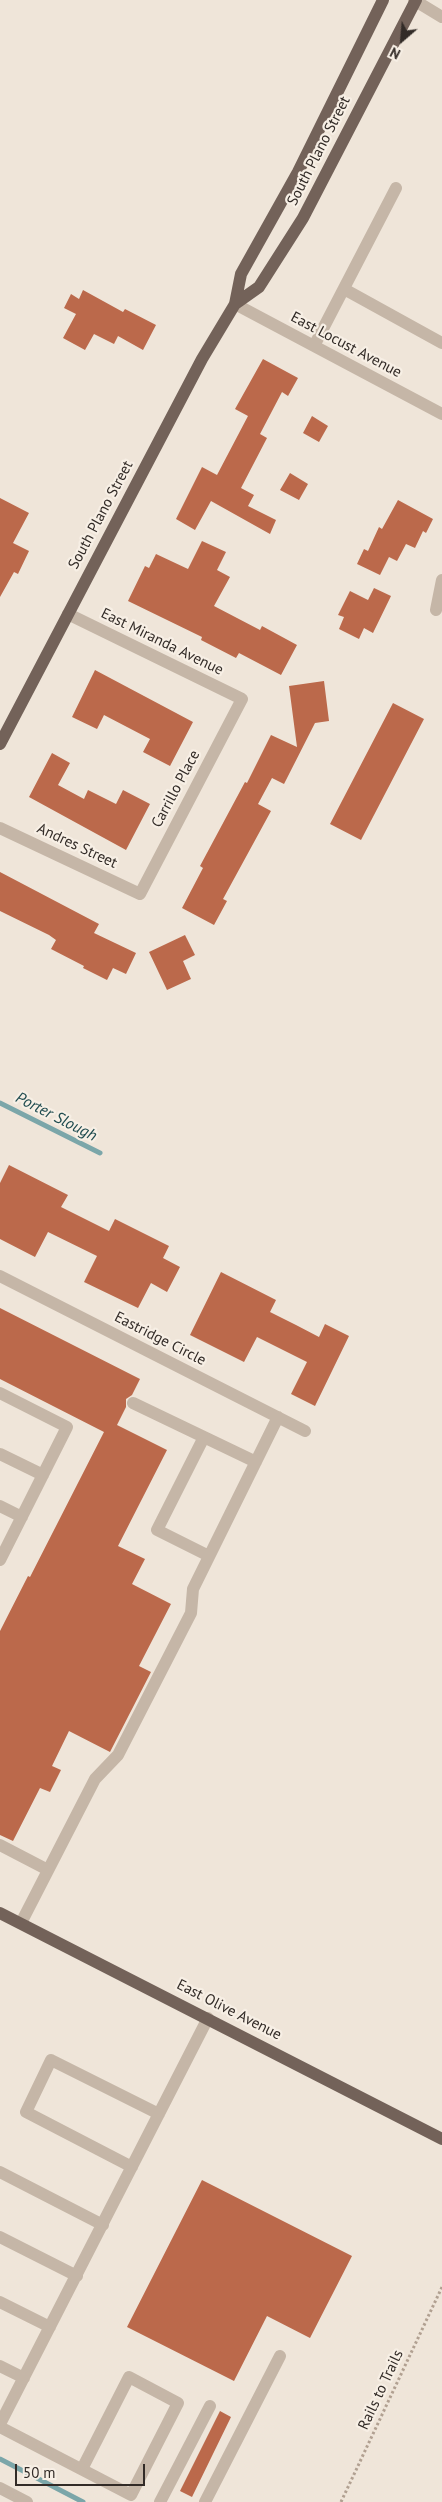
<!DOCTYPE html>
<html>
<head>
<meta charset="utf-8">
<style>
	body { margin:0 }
	#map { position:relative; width:442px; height:2502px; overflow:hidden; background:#efe5d9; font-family:"PT Sans",sans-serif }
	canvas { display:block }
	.north { position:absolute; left:377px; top:15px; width:50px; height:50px; -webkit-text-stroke:4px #f7efe5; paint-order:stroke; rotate:207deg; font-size:14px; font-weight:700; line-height:20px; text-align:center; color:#322b27 }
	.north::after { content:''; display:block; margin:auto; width:18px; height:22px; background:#322b27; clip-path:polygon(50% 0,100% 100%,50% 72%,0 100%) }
	.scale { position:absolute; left:15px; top:2464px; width:130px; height:22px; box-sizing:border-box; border:2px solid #322b27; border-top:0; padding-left:6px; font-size:15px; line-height:18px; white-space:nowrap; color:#322b27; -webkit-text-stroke:4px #f7efe5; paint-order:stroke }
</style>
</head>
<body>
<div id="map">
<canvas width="442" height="2502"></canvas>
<div class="north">N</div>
<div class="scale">50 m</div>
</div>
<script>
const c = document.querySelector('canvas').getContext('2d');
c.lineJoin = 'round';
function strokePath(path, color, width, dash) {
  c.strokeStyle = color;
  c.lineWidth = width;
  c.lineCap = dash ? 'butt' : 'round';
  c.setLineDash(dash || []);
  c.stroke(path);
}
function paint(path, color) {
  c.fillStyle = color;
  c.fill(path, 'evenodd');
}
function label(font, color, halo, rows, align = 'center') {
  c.font = font + ' "PT Sans",sans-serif';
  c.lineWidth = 4.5;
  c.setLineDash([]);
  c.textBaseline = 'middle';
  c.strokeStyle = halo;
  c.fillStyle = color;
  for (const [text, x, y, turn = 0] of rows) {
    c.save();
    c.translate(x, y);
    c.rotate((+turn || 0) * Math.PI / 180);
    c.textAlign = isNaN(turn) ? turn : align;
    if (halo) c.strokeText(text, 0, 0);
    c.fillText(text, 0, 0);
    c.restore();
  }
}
const stream = new Path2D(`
	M 0,1103 L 100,1153
	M 0,2459 L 83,2502`);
const building = new Path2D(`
	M 83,290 L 123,312 L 125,309 L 156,325 L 143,350 L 118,336 L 114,344 L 94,334 L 85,350 L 63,338 L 76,314 L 64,308 L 71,294 L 79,299 Z
	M 263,359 L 298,378 L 288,396 L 282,392 L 260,434 L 267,438 L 241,488 L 254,495 L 248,506 L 276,520 L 270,534 L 211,501 L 195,530 L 176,519 L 202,467 L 217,475 L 248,416 L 235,409 Z
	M 312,416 L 328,426 L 319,442 L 303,433 Z
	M 290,473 L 308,484 L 299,500 L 280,490 Z
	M 0,498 L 29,513 L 13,543 L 29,551 L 18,574 L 14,572 L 0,597 Z
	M 398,500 L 433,519 L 426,533 L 423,531 L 415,548 L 406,544 L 397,561 L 389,557 L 380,575 L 357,564 L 364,549 L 368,551 L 379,527 L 382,529 Z
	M 202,541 L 226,552 L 217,570 L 230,577 L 214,606 L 260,630 L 262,626 L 297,645 L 281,675 L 239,653 L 236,658 L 201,640 L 202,637 L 128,601 L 145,566 L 149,568 L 156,554 L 188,569 Z
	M 374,588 L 391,596 L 373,633 L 364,628 L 359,639 L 339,629 L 344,617 L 338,615 L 350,591 L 368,600 Z
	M 95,670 L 193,722 L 170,766 L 143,752 L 150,739 L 104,715 L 97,729 L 72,717 Z
	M 324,681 L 329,721 L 315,723 L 284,784 L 272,778 L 258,804 L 271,811 L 223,899 L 227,901 L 214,925 L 182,908 L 203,868 L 200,866 L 245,782 L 247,783 L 271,735 L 297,747 L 289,686 Z
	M 393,703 L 424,719 L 361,840 L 330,824 Z
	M 52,753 L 70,763 L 58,785 L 84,799 L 88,790 L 116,804 L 123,790 L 150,804 L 126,850 L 29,797 Z
	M 0,872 L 99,924 L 94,933 L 136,953 L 126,974 L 113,968 L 107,980 L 83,968 L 84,966 L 51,949 L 56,940 L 49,935 L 0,911 Z
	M 185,935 L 195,955 L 183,961 L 191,979 L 167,990 L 149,952 Z
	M 9,1165 L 68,1195 L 61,1207 L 109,1231 L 115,1219 L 169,1246 L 163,1258 L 180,1267 L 167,1292 L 151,1283 L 138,1308 L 84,1282 L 97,1256 L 48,1232 L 35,1257 L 0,1239 L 0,1183 Z
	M 221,1272 L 276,1300 L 270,1312 L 296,1325 L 319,1337 L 325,1324 L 349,1336 L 315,1406 L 291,1394 L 307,1362 L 257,1337 L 244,1362 L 190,1335 Z
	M 0,1308 L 140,1379 L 132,1395 L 126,1399 L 126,1407 L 117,1425 L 167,1450 L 118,1546 L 145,1559 L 132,1584 L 171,1604 L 139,1666 L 151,1672 L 111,1750 L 110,1752 L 69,1731 L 52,1766 L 61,1770 L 50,1792 L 40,1788 L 13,1841 L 0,1835 L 0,1631 L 28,1576 L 30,1577 L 104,1432 L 0,1379 Z
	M 202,2180 L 352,2256 L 310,2338 L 267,2316 L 234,2381 L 127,2327 Z
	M 220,2411 L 231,2417 L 192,2497 L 180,2491 Z`);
const path = new Path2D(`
	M 341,2502 L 442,2287`);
const minor = new Path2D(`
	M 414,0 L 442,17
	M 344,289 L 442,343
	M 235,304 L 442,414
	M 314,346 L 396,188
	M 436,610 L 442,580
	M 0,828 L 140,894 L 242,699 L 68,614
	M 0,1276 L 305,1431
	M 0,1393 L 67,1427 L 0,1560
	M 133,1403 L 256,1462
	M 204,1437 L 157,1530 L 209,1556
	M 0,1454 L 43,1475
	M 0,1506 L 22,1517
	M 0,1845 L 48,1870
	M 21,1923 L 95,1779 L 118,1755 L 191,1613 L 193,1589 L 278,1417
	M 132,2167 L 26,2112 L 51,2060 L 159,2114
	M 0,2172 L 103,2225
	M 0,2237 L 77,2276
	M 0,2302 L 50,2327
	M 0,2366 L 24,2378
	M 0,2424 L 208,2018
	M 0,2427 L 131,2495 L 178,2403 L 129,2377 L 82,2469
	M 0,2488 L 27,2502
	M 160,2502 L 210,2406
	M 205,2502 L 280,2356`);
const major = new Path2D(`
	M 235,304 L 259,287 L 303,218 L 416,0
	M 0,744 L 202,359 L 235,304 L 241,274 L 298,172 L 383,0
	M 0,1913 L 442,2139`);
const streetNames = [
	["South Plano Street",319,151,-63],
	["East Locust Avenue",346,345,28],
	["South Plano Street",101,515,-62],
	["East Miranda Avenue",162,642,26],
	["Carrillo Place",176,789,-62],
	["Andres Street",77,846,25],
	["Eastridge Circle",160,1339,27],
	["East Olive Avenue",229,2010,27],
	["Rails to Trails",381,2390,-65]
];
const waterNames = [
	["Porter Slough",56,1117,27]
];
strokePath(stream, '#7ba6a9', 5);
paint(building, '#bb694b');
strokePath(path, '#b1a091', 3, [2.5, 2.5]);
strokePath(minor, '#c5b6a7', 12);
strokePath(major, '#736259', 12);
label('15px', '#322b27', '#f7efe5', streetNames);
label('italic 16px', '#204c50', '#f7efe5', waterNames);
</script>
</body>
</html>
